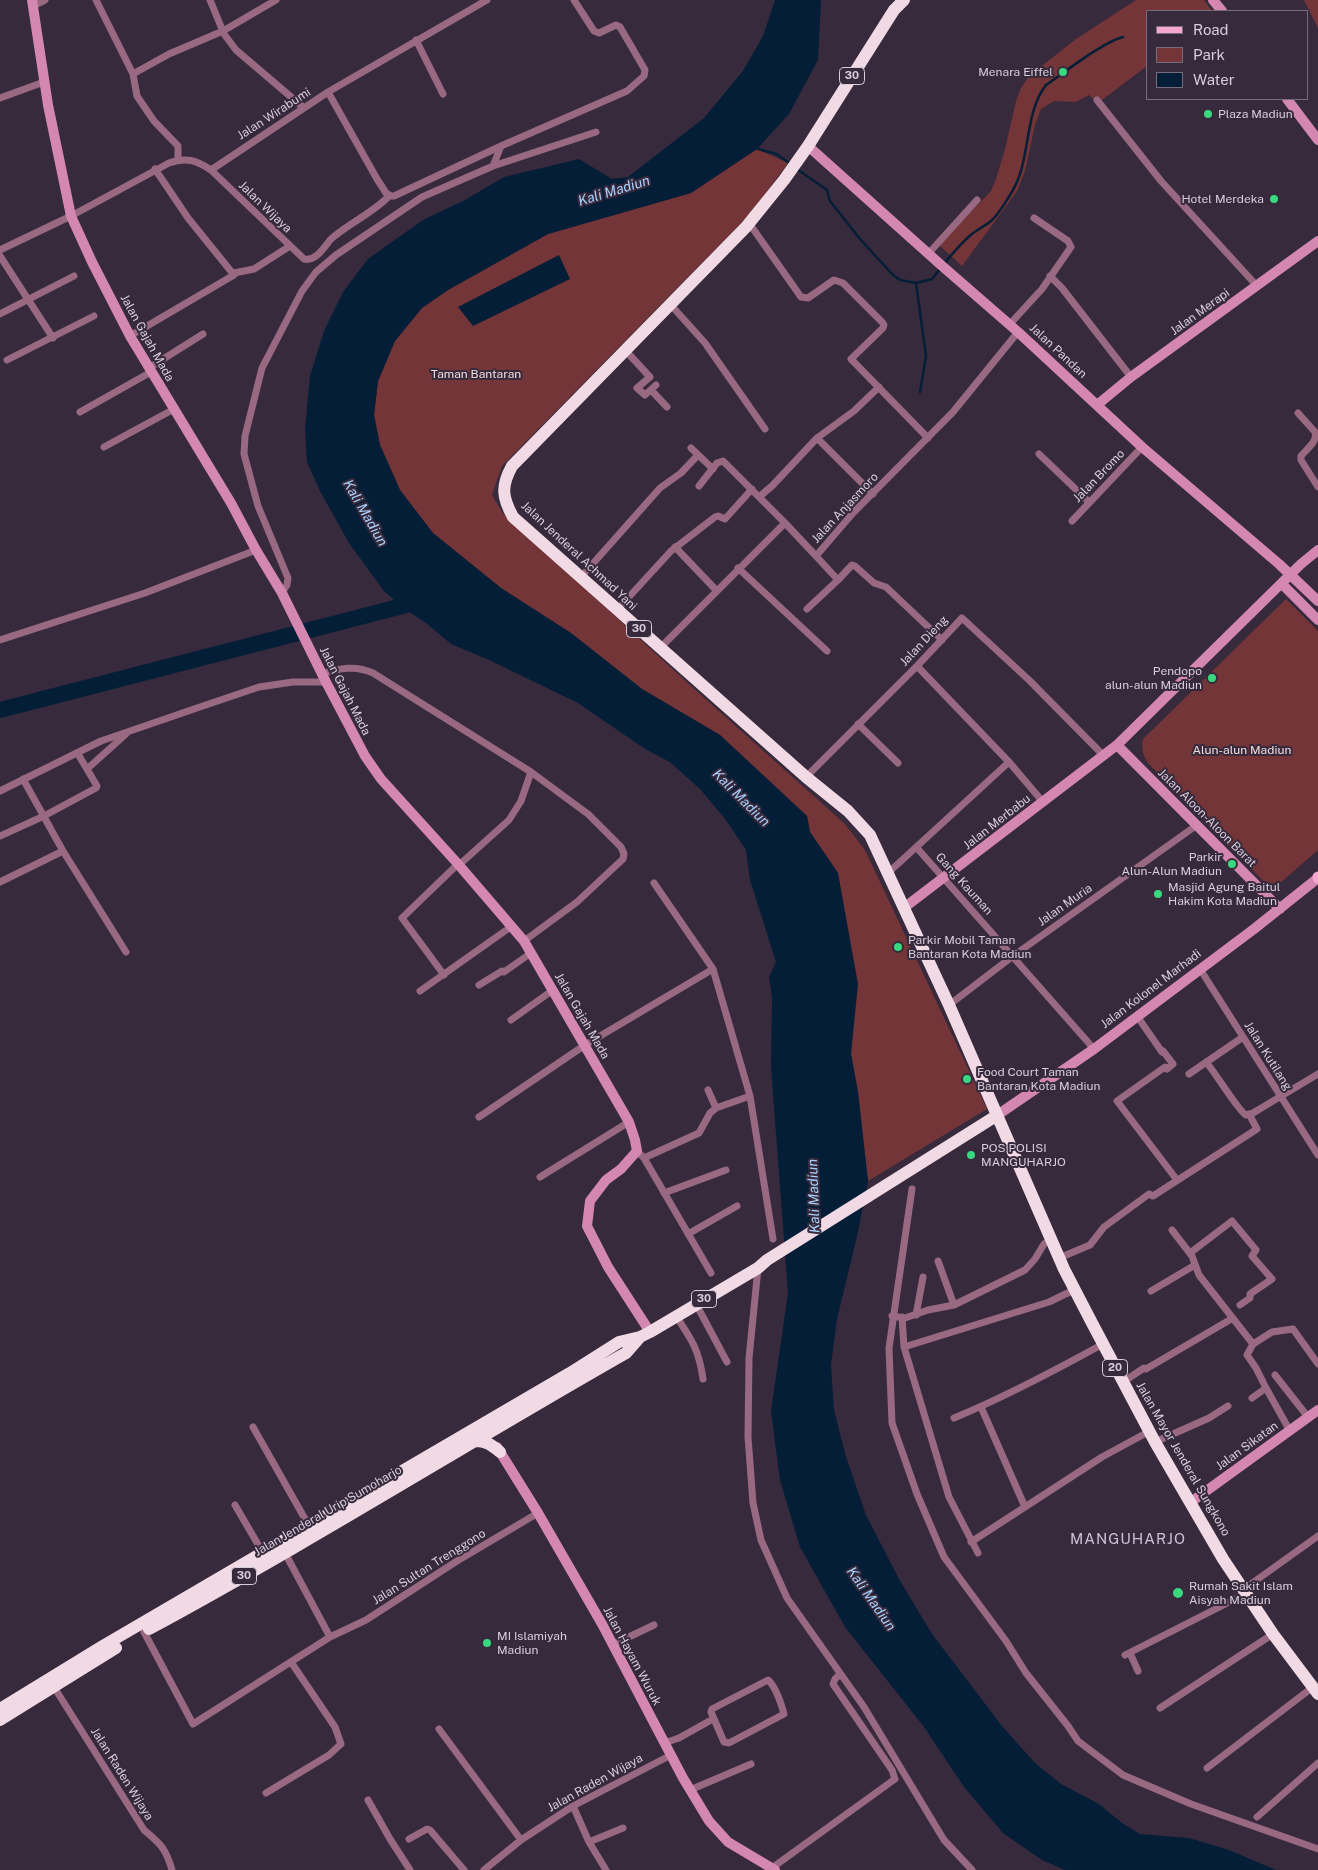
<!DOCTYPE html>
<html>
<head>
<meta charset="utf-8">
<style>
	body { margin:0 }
	#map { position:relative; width:1318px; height:1870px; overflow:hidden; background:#372a3c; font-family:"Public Sans",sans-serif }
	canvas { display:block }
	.legend { position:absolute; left:1146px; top:10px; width:162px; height:90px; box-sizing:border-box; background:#372a3c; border:1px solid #776c7b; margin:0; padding:6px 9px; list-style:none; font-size:15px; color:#d6ceda }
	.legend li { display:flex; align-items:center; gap:10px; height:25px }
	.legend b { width:25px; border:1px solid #776c7b }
</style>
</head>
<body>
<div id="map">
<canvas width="1318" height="1870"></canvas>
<ul class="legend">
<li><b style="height:6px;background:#f7a8d1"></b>Road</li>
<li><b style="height:14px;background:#733537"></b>Park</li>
<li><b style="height:14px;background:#041e37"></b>Water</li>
</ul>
</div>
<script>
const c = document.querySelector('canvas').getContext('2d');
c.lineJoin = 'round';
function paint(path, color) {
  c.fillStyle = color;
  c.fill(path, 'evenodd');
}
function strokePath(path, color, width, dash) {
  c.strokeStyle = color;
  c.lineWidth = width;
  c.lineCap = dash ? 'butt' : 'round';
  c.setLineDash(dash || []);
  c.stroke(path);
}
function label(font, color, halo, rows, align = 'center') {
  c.font = font + ' "Public Sans",sans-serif';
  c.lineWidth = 4;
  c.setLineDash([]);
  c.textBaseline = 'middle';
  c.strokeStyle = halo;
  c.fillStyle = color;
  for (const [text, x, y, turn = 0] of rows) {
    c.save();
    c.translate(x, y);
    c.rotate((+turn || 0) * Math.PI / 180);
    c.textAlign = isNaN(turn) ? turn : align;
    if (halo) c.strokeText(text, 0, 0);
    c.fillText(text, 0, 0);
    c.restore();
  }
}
const green = new Path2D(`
	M 1136,0 L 1204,0 L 1212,11 L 1147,11 L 1147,66 L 1098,103 L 1089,95 L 1076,102 L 1054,101 L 1041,109 L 1035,125 L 1025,171 L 1017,191 L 962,266 L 939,245 L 991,191 L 996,179 L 1005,149 L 1016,101 L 1021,88 L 1029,76 L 1076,39 Z
	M 1304,0 L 1318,0 L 1318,28 Z
	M 757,149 L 788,163 L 750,214 L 502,466 L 492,495 L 502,512 L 691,686 L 845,824 L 865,850 L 987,1109 L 868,1181 L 858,1092 L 851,1054 L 852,1032 L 838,873 L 810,832 L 807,816 L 720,735 L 642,689 L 571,633 L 501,588 L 433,533 L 400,490 L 380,445 L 374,415 L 378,381 L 395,341 L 422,308 L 448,290 L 548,234 L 691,193 Z
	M 1286,599 L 1318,631 L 1318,850 L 1272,890 L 1148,763 C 1143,755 1141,749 1143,739 Z`);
const water = new Path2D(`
	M 775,0 L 821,0 L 818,60 L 789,114 L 757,149 L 691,193 L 548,234 L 448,290 L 422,308 L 395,341 L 378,381 L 374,415 L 380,445 L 400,490 L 433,533 L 501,588 L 571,633 L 642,689 L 720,735 L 807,816 L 810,832 L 838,873 L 858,984 L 851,1054 L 858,1092 L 868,1181 L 858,1232 L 837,1319 L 831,1365 L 834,1410 L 846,1457 L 866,1515 L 899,1579 L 932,1634 L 1002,1726 L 1035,1763 L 1061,1784 L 1099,1804 L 1122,1823 L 1140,1834 L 1189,1838 L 1229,1850 L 1276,1870 L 1065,1870 L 1042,1860 L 1003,1833 L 964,1787 L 924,1727 L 845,1627 L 800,1547 L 780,1480 L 771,1411 L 788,1293 L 771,1067 L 772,998 L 769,977 L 776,962 L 750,880 L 746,850 L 726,820 L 701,790 L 670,762 L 645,749 L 578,703 L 487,659 L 451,644 L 426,623 L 403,608 L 384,591 L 349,543 L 321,493 L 307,462 L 305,429 L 310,376 L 324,331 L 343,292 L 368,259 L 423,220 L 465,200 L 504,177 L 579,159 L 612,179 L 628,177 L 704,118 L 743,71 L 763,36 Z
	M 559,255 L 570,279 L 473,326 L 458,307 Z`);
const stream = new Path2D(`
	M 755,148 L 776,154 L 791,164
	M 797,169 L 827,190 L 830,201 L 860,239 L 892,274 L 900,280 L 916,283 L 932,279 L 940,269
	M 943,265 C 952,254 961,243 972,234 C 978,229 985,226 991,221 C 999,214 1007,200 1013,190 C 1031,159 1024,113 1046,85 C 1065,72 1103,42 1123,37
	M 916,283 L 926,356 L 920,392`);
const river = new Path2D(`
	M 0,710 L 422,601`);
const street = new Path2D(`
	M 96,0 L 133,74 L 137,96 L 141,102 L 154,121 L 178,146 L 178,160
	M 210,0 L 224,34 L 236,50 L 304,108
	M 33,6 L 45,0
	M 416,40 L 443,94
	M 133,74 L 169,54 L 223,31 L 276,0
	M 328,92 L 377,179 L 386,193 L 391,196 L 394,196 L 501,146 L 627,91 L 644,76 L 645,70 L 620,27 L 616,25 L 599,33 L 594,31 L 574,0
	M 0,98 L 44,82
	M 1097,100 L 1161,181 L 1257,286
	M 493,166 L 596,132
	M 211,170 L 304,259 C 316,262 324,247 331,239 C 349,223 373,213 389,196
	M 749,223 L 801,297 L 808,298 L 834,280 L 843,283 L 882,322 L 884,325 L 883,328 L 851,359 L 928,438
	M 0,250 L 71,216 L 169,163 C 186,157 196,160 211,170 L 328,92 L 487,0
	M 928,254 L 977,200
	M 0,256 L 53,338
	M 234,273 L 254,269 L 290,246
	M 1050,276 L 1062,288 L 1131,377
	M 670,304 L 705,343 L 765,429
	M 0,314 L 74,276
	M 1010,324 L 1042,289 L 1071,247 L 1068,241 L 1034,218
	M 130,336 L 234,275 L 188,218 L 155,169
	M 625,350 L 650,377 L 637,388 L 645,395 L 656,385
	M 7,360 L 94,316
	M 149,368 L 203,334
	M 651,390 L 667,407
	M 80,412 L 151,372
	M 1298,413 L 1315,432 C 1318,441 1307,449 1301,456 L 1301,460 L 1318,487
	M 817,438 L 873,494
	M 104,447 L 174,409
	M 691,448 L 713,469
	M 1039,454 L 1089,502
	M 699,486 L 717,463 L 723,461 L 785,523
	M 759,497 L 772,486 L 817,438 L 854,411 L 879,387
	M 1072,521 L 1142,447
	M 675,547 L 717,591
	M 816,556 L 838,580 L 852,565 L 855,566 L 874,583 L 886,587 L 942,640
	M 738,568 L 827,651
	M 581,577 L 660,488 L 681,473 L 698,455
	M 282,593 L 287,585 L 288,578 L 258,506 L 244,454 L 245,436 L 262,368 L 302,291 L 316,272 L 336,255 L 422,197 L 493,166 L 501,146
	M 807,609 L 838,580
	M 617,610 L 671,551 L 715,517 L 718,516 L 725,519 L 752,489
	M 0,640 L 145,593 L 256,550
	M 660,648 L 785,523 L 816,556 L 853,513 L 953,412 L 1018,332
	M 917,666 L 1009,762
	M 322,674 C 339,668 356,665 373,673 L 531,772 L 573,803 L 588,814 L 621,847 L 624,854 L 623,859 L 577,902 L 524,941
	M 858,724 L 898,763
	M 87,769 L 126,734
	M 806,777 L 917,666 L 962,618 L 1030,681 L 1103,755
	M 23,779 L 63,851 L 126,952
	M 0,791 L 101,741 L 194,709 L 259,687 L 293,682 L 326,682
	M 0,836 L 44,816 L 96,788 L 97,786 L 78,754
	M 917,848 L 1094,1049
	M 459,865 L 509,820 L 521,801 L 531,772
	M 888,873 L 1009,762 L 1043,802
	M 0,882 L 63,851
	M 654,883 L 713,969 L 750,1096 L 773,1239
	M 1200,969 L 1318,1155
	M 444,975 L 402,918 L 458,864
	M 479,985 L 502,971 L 504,972 L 531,953
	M 420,991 L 512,926
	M 949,1005 L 1013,956 L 1197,825
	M 1137,1016 L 1162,1052 L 1163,1051 L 1173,1064 L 1167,1069 L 1165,1067 L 1117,1101 L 1177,1180
	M 511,1020 L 553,990
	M 1206,1062 C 1215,1072 1239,1112 1246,1115 L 1253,1113 L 1318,1074
	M 1189,1074 L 1243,1037
	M 708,1090 L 716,1108
	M 479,1117 L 585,1045 L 713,969
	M 637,1151 L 644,1158 L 711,1273
	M 644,1158 L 699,1133 L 710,1113 L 716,1108 L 750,1096
	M 540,1177 L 629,1122
	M 912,1189 L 889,1348 L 892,1423 L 917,1494 L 944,1557 L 1006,1641 L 1026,1673 L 1068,1726 L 1078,1741 L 1123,1775 L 1191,1804 L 1318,1849
	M 664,1193 L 726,1170
	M 1172,1230 L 1192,1256 L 1199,1275 L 1253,1344
	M 688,1234 L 737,1206
	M 1190,1253 L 1232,1221 L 1256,1250 L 1252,1256 L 1272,1279 L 1250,1294 L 1250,1298 L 1240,1305
	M 1059,1258 L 1090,1245 L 1104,1227 L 1149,1194 L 1153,1196 L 1257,1129 L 1249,1114
	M 938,1261 L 954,1305
	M 758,1268 L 749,1358 L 748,1437 L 753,1503 L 761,1540 L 787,1598 L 864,1707 L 944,1840 L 972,1870
	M 1151,1291 L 1195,1265
	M 696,1304 L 727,1362
	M 916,1315 L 923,1277
	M 676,1316 C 692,1340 699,1350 703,1379
	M 892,1316 L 905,1318 L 928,1310 L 954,1305 L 1025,1270 L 1035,1259 L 1044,1244 L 1051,1239
	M 902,1317 L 904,1347 L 949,1497 L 978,1553
	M 1253,1344 L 1272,1332 L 1293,1329 L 1318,1364
	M 1253,1344 L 1247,1355 L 1256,1368 L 1266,1388
	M 904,1347 L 1049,1302 L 1076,1289
	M 1275,1375 L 1308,1417
	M 1123,1382 L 1144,1368 L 1146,1369 L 1233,1318
	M 1252,1398 L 1266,1388 L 1290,1431
	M 981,1407 L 1025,1507
	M 954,1418 C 1005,1397 1054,1371 1103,1344
	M 253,1427 L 309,1526
	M 1155,1442 L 1209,1418 L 1228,1406
	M 235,1505 L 263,1553
	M 971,1542 L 1102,1457 L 1150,1431
	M 285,1553 L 330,1637
	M 1244,1589 L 1318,1536
	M 144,1632 L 193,1724 L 330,1637 L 366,1620 L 457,1561 L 538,1513
	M 612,1645 L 654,1625
	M 1130,1653 L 1138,1671
	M 1125,1655 L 1247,1593
	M 768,1680 C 776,1687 781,1703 784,1714 L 729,1743 L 724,1742 L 711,1712 L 712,1709 Z
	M 54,1687 L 144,1830 C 161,1844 166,1849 172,1870
	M 1160,1708 L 1273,1634
	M 439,1729 L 521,1840
	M 664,1743 L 679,1738 L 713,1719
	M 1207,1768 L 1313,1687
	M 690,1790 L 751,1764
	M 266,1793 L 329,1755 L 341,1744 L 335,1727 L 291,1662
	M 368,1800 L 390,1839 L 410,1870
	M 573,1806 L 589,1842 L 623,1828
	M 1257,1817 L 1318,1763
	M 409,1839 L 427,1829 L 430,1830 L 464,1870
	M 589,1842 L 606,1870
	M 484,1870 L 521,1840 L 573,1806 L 671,1755
	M 769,1870 L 895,1779 L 892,1770 L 833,1684 L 835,1679 L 840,1674`);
const secondary = new Path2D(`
	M 32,0 L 48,105 L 71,216 L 92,262 L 130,336 L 231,503 L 256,550 L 282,593 L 326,682 L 365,756 L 381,779 L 458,864 L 524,941 L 629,1122 L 635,1140 L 637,1151 L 621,1169 L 606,1180 L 590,1201 L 587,1226 L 608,1267 L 650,1332
	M 1213,0 L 1222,11
	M 1287,99 L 1318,140
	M 808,146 L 941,265 L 1018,332 L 1142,447 L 1279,564 L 1318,601
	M 1097,405 L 1131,377 L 1318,241
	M 1282,584 L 1318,620
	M 1117,745 L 1280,909
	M 905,907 L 1117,745 L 1301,564 L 1318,550
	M 996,1116 L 1094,1049 L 1254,929 L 1318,878
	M 497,1447 L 538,1513 L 602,1624 L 683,1778 L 709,1821 L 728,1842 L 775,1870
	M 1191,1502 L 1318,1410`);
const primary = new Path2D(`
	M 1318,878 L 1318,877`);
const highway = new Path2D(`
	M 904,0 L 894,10 L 808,146 L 784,180 L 746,227 L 512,466 C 501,486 502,497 513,517 L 806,777 L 848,811 L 870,835 L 949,1005 L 1064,1269 L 1092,1323 L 1155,1442 L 1223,1559 L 1273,1634 L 1318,1694
	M 473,1441 C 485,1440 492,1445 500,1452
	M 149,1629 C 310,1542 466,1444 626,1353 L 640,1337
	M 0,1709 L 101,1647 L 570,1373 L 619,1342 L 640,1337 L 650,1332 L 758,1268 L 767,1260 L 996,1116
	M 0,1720 L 116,1648`);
const markers = [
	[1063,72,5,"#39d87f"],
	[1208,114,5,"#39d87f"],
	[1274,199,5,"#39d87f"],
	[1212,678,5,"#39d87f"],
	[1232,864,5,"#39d87f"],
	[1158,894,5,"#39d87f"],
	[898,947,5,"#39d87f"],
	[967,1079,5,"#39d87f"],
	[971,1155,5,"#39d87f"],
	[1178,1593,6,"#39d87f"],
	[487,1643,5,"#39d87f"]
];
const shields = [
	[852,76,25],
	[639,629,25],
	[704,1299,25],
	[1115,1368,25],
	[244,1576,25]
];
const shieldNames = [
	["30",852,76],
	["30",639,629],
	["30",704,1299],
	["20",1115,1368],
	["30",244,1576]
];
const poiNames = [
	["Menara Eiffel",1053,72,"right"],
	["Plaza Madiun",1218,114],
	["Hotel Merdeka",1264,199,"right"],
	["Pendopo",1202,671,"right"],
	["alun-alun Madiun",1202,685,"right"],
	["Parkir",1222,857,"right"],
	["Alun-Alun Madiun",1222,871,"right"],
	["Masjid Agung Baitul",1168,887],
	["Hakim Kota Madiun",1168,901],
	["Parkir Mobil Taman",908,940],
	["Bantaran Kota Madiun",908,954],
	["Food Court Taman",977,1072],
	["Bantaran Kota Madiun",977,1086],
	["POS POLISI",981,1148],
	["MANGUHARJO",981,1162],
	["Rumah Sakit Islam",1189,1586],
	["Aisyah Madiun",1189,1600],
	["MI Islamiyah",497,1636],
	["Madiun",497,1650]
];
const streetNames = [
	["Jalan Wirabumi",274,114,-33],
	["Jalan Wijaya",265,207,44],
	["Jalan Merapi",1200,312,-36],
	["Jalan Gajah Mada",147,338,61],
	["Jalan Pandan",1058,351,43],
	["Jalan Bromo",1099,476,-46],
	["Jalan Anjasmoro",845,508,-47],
	["Jalan Jenderal Achmad Yani",579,556,43],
	["Jalan Dieng",924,641,-47],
	["Jalan Gajah Mada",345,691,63],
	["Jalan Aloon-Aloon Barat",1207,818,45],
	["Jalan Merbabu",997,822,-38],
	["Gang Kauman",964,884,48],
	["Jalan Muria",1065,905,-35],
	["Jalan Kolonel Marhadi",1151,989,-37],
	["Jalan Gajah Mada",582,1016,60],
	["Jalan Kutilang",1268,1056,58],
	["Jalan Sikatan",1247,1446,-36],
	["Jalan Mayor Jenderal Sungkono",1183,1459,60],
	["Jalan Jenderal Urip Sumoharjo",328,1511,-30],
	["Jalan Sultan Trenggono",429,1567,-32],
	["Jalan Hayam Wuruk",632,1656,62],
	["Jalan Raden Wijaya",122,1774,58],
	["Jalan Raden Wijaya",595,1783,-29]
];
const parkNames = [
	["Taman Bantaran",476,374],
	["Alun-alun Madiun",1242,750]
];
const waterNames = [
	["Kali Madiun",614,191,-17],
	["Kali Madiun",365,513,60],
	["Kali Madiun",741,798,45],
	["Kali Madiun",814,1196,-92],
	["Kali Madiun",871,1599,55]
];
const quarterNames = [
	["MANGUHARJO",1128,1539]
];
paint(green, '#733537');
paint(water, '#041e37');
strokePath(stream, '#041e37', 2.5);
strokePath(river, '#041e37', 16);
strokePath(street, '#996982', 7);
strokePath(secondary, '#d488b1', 10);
strokePath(primary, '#f7a8d1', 11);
strokePath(highway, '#f2dae5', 12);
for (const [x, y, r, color] of markers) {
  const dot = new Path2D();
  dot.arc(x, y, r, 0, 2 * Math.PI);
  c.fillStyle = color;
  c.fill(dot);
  strokePath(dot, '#372a3c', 2);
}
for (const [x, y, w] of shields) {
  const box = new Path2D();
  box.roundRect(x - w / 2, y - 8.5, w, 17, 4);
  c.fillStyle = '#372a3c';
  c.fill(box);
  strokePath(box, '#d6ceda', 1);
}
label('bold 11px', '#d6ceda', null, shieldNames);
label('12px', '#d6ceda', '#372a3c', poiNames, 'left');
label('12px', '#d6ceda', '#372a3c', streetNames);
label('12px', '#f2dbdb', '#372a3c', parkNames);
label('italic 14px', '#a8d1fd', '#372a3c', waterNames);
c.letterSpacing = '1px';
label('15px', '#cebed5', '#372a3c', quarterNames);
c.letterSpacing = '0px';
</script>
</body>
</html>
